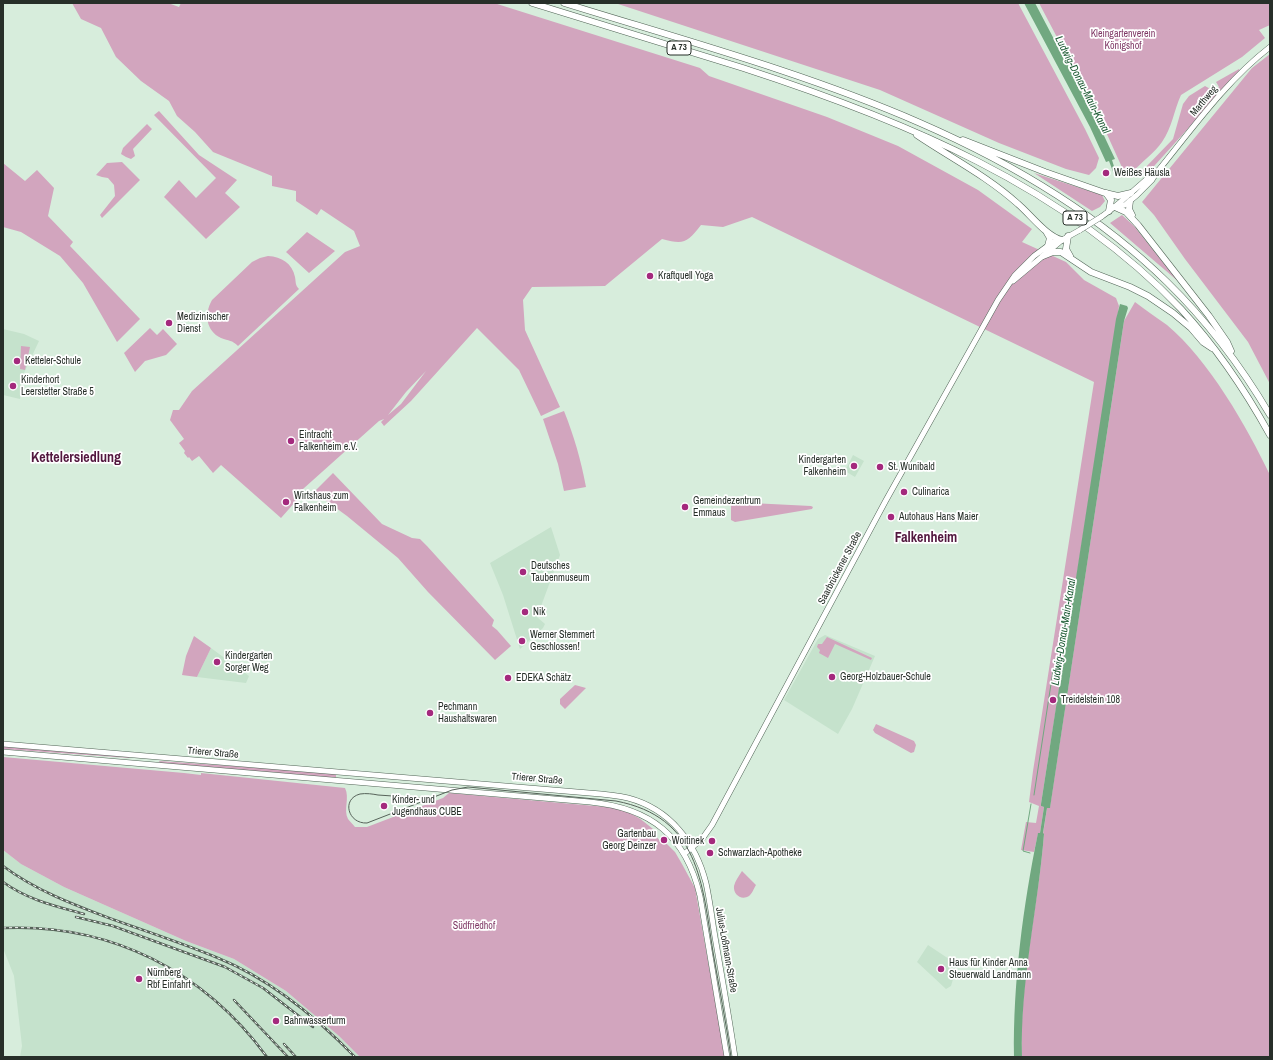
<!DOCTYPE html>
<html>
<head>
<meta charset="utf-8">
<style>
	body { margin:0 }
	#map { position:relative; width:1273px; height:1060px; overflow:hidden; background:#d7eddc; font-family:"Archivo Narrow",sans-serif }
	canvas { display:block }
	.frame { position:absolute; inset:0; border:4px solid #272f29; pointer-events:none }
</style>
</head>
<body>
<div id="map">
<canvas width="1273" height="1060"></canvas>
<div class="frame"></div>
</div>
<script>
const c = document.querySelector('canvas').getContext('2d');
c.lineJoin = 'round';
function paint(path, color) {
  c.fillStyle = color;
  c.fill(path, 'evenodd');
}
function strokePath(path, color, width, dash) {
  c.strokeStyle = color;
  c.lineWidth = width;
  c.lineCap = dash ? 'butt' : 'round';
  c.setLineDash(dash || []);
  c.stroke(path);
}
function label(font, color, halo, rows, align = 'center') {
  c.font = font + ' "Archivo Narrow",sans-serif';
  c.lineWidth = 3.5;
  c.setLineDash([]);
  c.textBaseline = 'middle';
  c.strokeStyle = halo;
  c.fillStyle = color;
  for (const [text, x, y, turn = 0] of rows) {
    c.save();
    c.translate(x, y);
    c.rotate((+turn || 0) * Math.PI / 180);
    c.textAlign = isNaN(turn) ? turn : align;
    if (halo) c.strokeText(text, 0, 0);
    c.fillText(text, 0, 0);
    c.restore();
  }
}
const built = new Path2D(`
	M 3,329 L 24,334 L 39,341 L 24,373 L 20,399 L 3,395 Z
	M 853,455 L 864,461 L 855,477 L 845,471 Z
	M 551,527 L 560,555 L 537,617 L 545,624 L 543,628 L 520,649 L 503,595 L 490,563 Z
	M 825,635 L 875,656 L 852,709 L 838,734 L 784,700 L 818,639 Z
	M 211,648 L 249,676 L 246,683 L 197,677 Z
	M 3,850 L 21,864 L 64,887 L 186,941 L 234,959 L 286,991 L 339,1036 L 360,1057 L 20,1057 L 22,1046 L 14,976 L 3,948 Z
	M 928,945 L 949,959 L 958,962 L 951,986 L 946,989 L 917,962 Z`);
const green = new Path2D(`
	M 72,3 L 168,3 L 179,7 L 181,3 L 494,3 L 700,68 L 709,76 L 827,117 L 898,146 L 978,190 L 1032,229 L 1022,242 L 1066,262 L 1084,280 L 1116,298 L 1119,306 L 1041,804 L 1041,806 L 1044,807 L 1040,833 L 1038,834 L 1034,852 L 1021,850 L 1026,822 L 1036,823 L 1039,806 L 1029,802 L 1033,771 L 1094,382 L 752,217 L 723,227 L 701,225 C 687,243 684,245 662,239 L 605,286 L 532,287 L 523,300 L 525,330 L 560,407 L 541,416 L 519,370 L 477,328 L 411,401 L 384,426 L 381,422 L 384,419 L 379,421 L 303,489 L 296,501 L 281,518 L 221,465 L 213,473 L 199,456 L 192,461 L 189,457 L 188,458 L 184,453 L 185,451 L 179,443 L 184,439 L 170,420 L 173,410 L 179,410 L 192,391 L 345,252 L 360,246 L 354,231 L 321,209 L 317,215 L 296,201 L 296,191 L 272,186 L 272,176 L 213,152 L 195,132 L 177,116 L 169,101 L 141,81 L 116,57 L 101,28 L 81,19 ZM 426,371 L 401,404 L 388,415 L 406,392 Z
	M 615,3 L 1018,3 L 1085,129 L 1099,158 L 1096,168 L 1089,175 L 1066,169 L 999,143 L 880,90 Z
	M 1039,3 L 1270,3 L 1270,25 L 1259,30 L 1265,38 L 1242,57 L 1181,95 C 1174,110 1172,128 1162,142 C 1156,151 1140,164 1131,173 L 1125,174 L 1101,121 Z
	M 1270,54 L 1270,384 L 1248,342 L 1185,259 L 1154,215 L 1142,202 L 1252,68 Z
	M 1239,69 L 1240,71 L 1146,175 L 1142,171 L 1173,139 L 1183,104 L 1189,96 L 1205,86 L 1214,91 L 1219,87 L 1216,82 Z
	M 159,111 L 199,155 L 237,180 L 225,193 L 240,207 L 206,239 L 164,197 L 179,180 L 196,198 L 216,178 L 154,115 Z
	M 147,124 L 152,129 L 133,149 L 135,156 L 131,159 L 126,157 L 121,154 L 123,148 Z
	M 122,162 L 140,180 L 102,218 L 100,215 L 115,196 L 114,185 L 108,178 L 102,177 L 96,175 L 107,163 Z
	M 3,163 L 25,181 L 37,170 L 54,188 L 48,216 L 73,242 L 70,246 L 140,319 L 117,342 L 83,283 L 60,256 L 21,232 L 3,227 Z
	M 1034,173 L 1102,195 L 1105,201 L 1100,207 L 1092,211 Z
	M 1122,215 L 1134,226 L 1179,282 L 1110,223 Z
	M 307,232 L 335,251 L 309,273 L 286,252 Z
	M 268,256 C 282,257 292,263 295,277 C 296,282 295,285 299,289 L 238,346 C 232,340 229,341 221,338 C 206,331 204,314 212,300 L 252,262 L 260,258 Z
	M 1135,302 C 1145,310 1156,317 1167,325 C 1209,360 1247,427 1270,475 L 1270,1056 L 1022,1057 C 1019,982 1038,909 1044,834 L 1043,834 L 1047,808 L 1050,807 L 1124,321 Z
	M 150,328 L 157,335 L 163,329 L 177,344 L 166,355 L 145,361 L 135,372 L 124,353 Z
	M 21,346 L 30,347 L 25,370 L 20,369 Z
	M 564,411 C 574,436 581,460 586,487 L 564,491 L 558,464 L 543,419 Z
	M 333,473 L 382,524 L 412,538 L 420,539 L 427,546 L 494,620 L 492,626 L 497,630 L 511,646 L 495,660 L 428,592 L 398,558 L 347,516 L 314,492 Z
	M 731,502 L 811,506 L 813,507 L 812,509 L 735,522 L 731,520 Z
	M 194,636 L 211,648 L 197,677 L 182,675 L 186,656 Z
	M 827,637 L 872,658 L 871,660 L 833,643 L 835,644 L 828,658 L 819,653 L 820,650 L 817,647 L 818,644 L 822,644 Z
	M 575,685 L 586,688 L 565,709 L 560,704 L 560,699 Z
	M 876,724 L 914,741 L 916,745 L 914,752 L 911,753 L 875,733 L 873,730 Z
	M 3,745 L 130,757 L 129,758 L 3,749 Z
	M 3,757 L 184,773 L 201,775 L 201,773 L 345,788 C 350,798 343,810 348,819 C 350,822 353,824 355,827 L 367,827 L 443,798 L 449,793 L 618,808 C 634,814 640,818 653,829 L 651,831 L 663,844 L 665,842 L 675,852 L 682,864 L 695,888 L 725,1057 L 360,1057 L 339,1036 L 286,991 L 234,959 L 186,941 L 64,887 L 21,864 L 3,850 Z
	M 159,761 L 336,773 L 336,778 L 160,763 Z
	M 742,871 L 756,885 C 754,888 752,894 749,896 C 741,901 733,894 734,886 C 735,881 739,876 742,871 Z`);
const water = new Path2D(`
	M 1024,3 L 1035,3 L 1098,123 L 1115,159 L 1112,160 L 1117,176 L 1115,177 L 1109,161 L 1106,162 L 1090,127 Z
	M 1120,304 L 1127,306 L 1128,308 L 1124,321 L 1050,808 L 1047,808 L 1043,833 L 1044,834 C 1038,909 1020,982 1022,1057 L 1014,1057 C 1013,983 1023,906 1038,833 L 1040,833 L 1044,807 L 1041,806 L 1041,804 L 1116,319 Z`);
const stream = new Path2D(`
	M 1034,795 L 1053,671
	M 1030,853 L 1023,851 L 1031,804`);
const secondary = new Path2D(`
	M 1115,207 L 1125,205 L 1137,195 L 1152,180 L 1157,172 C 1192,129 1226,81 1270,47
	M 1101,217 C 1120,204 1136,188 1154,173
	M 1013,281 L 1062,240
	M 3,744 L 589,793 C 602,794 615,795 628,798 C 670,809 696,843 706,883 C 710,901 712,919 715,937 C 722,977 729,1017 735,1057
	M 3,752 L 590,802 C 651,808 686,836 700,896 L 727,1057
	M 684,854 L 702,839 L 712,825 L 885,502 L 998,300 L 1015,275 L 1034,256 L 1053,242 L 1062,240 L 1080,230`);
const highway = new Path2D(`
	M 532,3 C 602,25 673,46 743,68 C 903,120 1063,185 1181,309 C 1216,347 1245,390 1270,435
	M 564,3 C 773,68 1006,124 1167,282 C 1207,321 1241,366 1270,415
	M 917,135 C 951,158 987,176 1018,204 C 1030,214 1047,237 1062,240
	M 963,140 L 1045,172 L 1105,193 L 1118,196 L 1131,193
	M 1106,193 L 1111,200 L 1109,211
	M 1130,201 L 1129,209 L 1132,215
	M 1115,207 L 1126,212 L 1138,225 L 1209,316 L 1227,342 L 1231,351
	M 1047,233 L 1050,238 L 1048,246
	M 1068,236 L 1066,249 L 1070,256
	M 1043,256 L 1053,252 L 1061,252 L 1091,272 L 1130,287 L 1148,296 L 1173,313 L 1191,328 L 1203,342 L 1212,348`);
const tram = new Path2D(`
	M 431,797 L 422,798 C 407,797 393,796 378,795 C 373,794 366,793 360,794 C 341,799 348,824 367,823 L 452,790 L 468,787 L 616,801 C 699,817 702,882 713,952 C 719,987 726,1022 731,1057`);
const rail = new Path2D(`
	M 3,866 C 35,890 72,904 109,918 C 145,931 182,943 218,958 C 270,979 316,1017 355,1057
	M 3,882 C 28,900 55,906 84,914
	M 76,917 L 113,926 L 225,967 L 263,988 L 313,1027
	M 3,928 C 110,923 204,971 267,1057
	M 234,1000 L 288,1057
	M 284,1044 L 296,1057`);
const secondaryBridge = new Path2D(`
	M 1080,230 L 1101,217`);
const markers = [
	[1106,173,4,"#a4297d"],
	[650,276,4,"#a4297d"],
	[169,323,4,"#a4297d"],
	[17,361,4,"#a4297d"],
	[13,386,4,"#a4297d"],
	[291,441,4,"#a4297d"],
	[854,466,4,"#a4297d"],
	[880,467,4,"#a4297d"],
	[904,492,4,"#a4297d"],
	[286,502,4,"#a4297d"],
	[685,507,4,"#a4297d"],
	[891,517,4,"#a4297d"],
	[523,572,4,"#a4297d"],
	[525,612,4,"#a4297d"],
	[522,641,4,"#a4297d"],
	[217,662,4,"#a4297d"],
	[832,677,4,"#a4297d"],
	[508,678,4,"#a4297d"],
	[1053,700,4,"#a4297d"],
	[430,713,4,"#a4297d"],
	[384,806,4,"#a4297d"],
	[664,840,4,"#a4297d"],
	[712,841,4,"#a4297d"],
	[710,853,4,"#a4297d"],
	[941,969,4,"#a4297d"],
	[139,979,4,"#a4297d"],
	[276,1021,4,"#a4297d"]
];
const shields = [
	[679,48,24],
	[1075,218,24]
];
const shieldNames = [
	["A 73",679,48],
	["A 73",1075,218]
];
const parkNames = [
	["Kleingartenverein",1123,34],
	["Königshof",1123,46],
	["Südfriedhof",474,926]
];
const streetNames = [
	["Marthweg",1204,101,-50],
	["Saarbrückener Straße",840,568,-62],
	["Trierer Straße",213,753,5],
	["Trierer Straße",537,779,5],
	["Julius-Loßmann-Straße",726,950,80]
];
const poiNames = [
	["Weißes Häusla",1114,173],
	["Kraftquell Yoga",658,276],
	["Medizinischer",177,317],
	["Dienst",177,329],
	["Ketteler-Schule",25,361],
	["Kinderhort",21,380],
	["Leerstetter Straße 5",21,392],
	["Eintracht",299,435],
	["Falkenheim e.V.",299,447],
	["Kindergarten",846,460,"right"],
	["Falkenheim",846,472,"right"],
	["St. Wunibald",888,467],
	["Culinarica",912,492],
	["Wirtshaus zum",294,496],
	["Falkenheim",294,508],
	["Gemeindezentrum",693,501],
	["Emmaus",693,513],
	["Autohaus Hans Maier",899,517],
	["Deutsches",531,566],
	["Taubenmuseum",531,578],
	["Nik",533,612],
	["Werner Stemmert",530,635],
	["Geschlossen!",530,647],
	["Kindergarten",225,656],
	["Sorger Weg",225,668],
	["Georg-Holzbauer-Schule",840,677],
	["EDEKA Schätz",516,678],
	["Treidelstein 108",1061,700],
	["Pechmann",438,707],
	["Haushaltswaren",438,719],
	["Kinder- und",392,800],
	["Jugendhaus CUBE",392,812],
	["Gartenbau",656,834,"right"],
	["Georg Deinzer",656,846,"right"],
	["Woitinek",704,841,"right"],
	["Schwarzlach-Apotheke",718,853],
	["Haus für Kinder Anna",949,963],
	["Steuerwald Landmann",949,975],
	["Nürnberg",147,973],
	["Rbf Einfahrt",147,985],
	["Bahnwasserturm",284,1021]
];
const waterNames = [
	["Ludwig-Donau-Main-Kanal",1082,85,63],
	["Ludwig-Donau-Main-Kanal",1064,632,-81]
];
const districtNames = [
	["Kettelersiedlung",76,458],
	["Falkenheim",926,538]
];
paint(built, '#c5e2cc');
paint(green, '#d2a5be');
paint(water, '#71a880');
strokePath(stream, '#71a880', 1);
strokePath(secondary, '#516456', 6);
strokePath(highway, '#516456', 7);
strokePath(secondary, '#fff', 5);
strokePath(highway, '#fff', 6);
strokePath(tram, '#566259', 1);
strokePath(rail, '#566259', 2.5);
strokePath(rail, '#fff', 1, [3]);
strokePath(secondaryBridge, '#516456', 6, []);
strokePath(secondaryBridge, '#fff', 5);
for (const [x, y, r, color] of markers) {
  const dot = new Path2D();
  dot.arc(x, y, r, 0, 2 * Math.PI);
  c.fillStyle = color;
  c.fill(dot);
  strokePath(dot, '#fff', 1.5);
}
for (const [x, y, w] of shields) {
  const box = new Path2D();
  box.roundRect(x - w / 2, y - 7, w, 14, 3);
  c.fillStyle = '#fff';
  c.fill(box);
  strokePath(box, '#272f29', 1);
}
label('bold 9px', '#272f29', null, shieldNames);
label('10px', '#7f3865', '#fff', parkNames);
label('10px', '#272f29', '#fff', streetNames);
label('10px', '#272f29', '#fff', poiNames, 'left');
label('italic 11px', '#1d5b34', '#fff', waterNames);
label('bold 14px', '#53183f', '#fff', districtNames);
</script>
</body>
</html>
